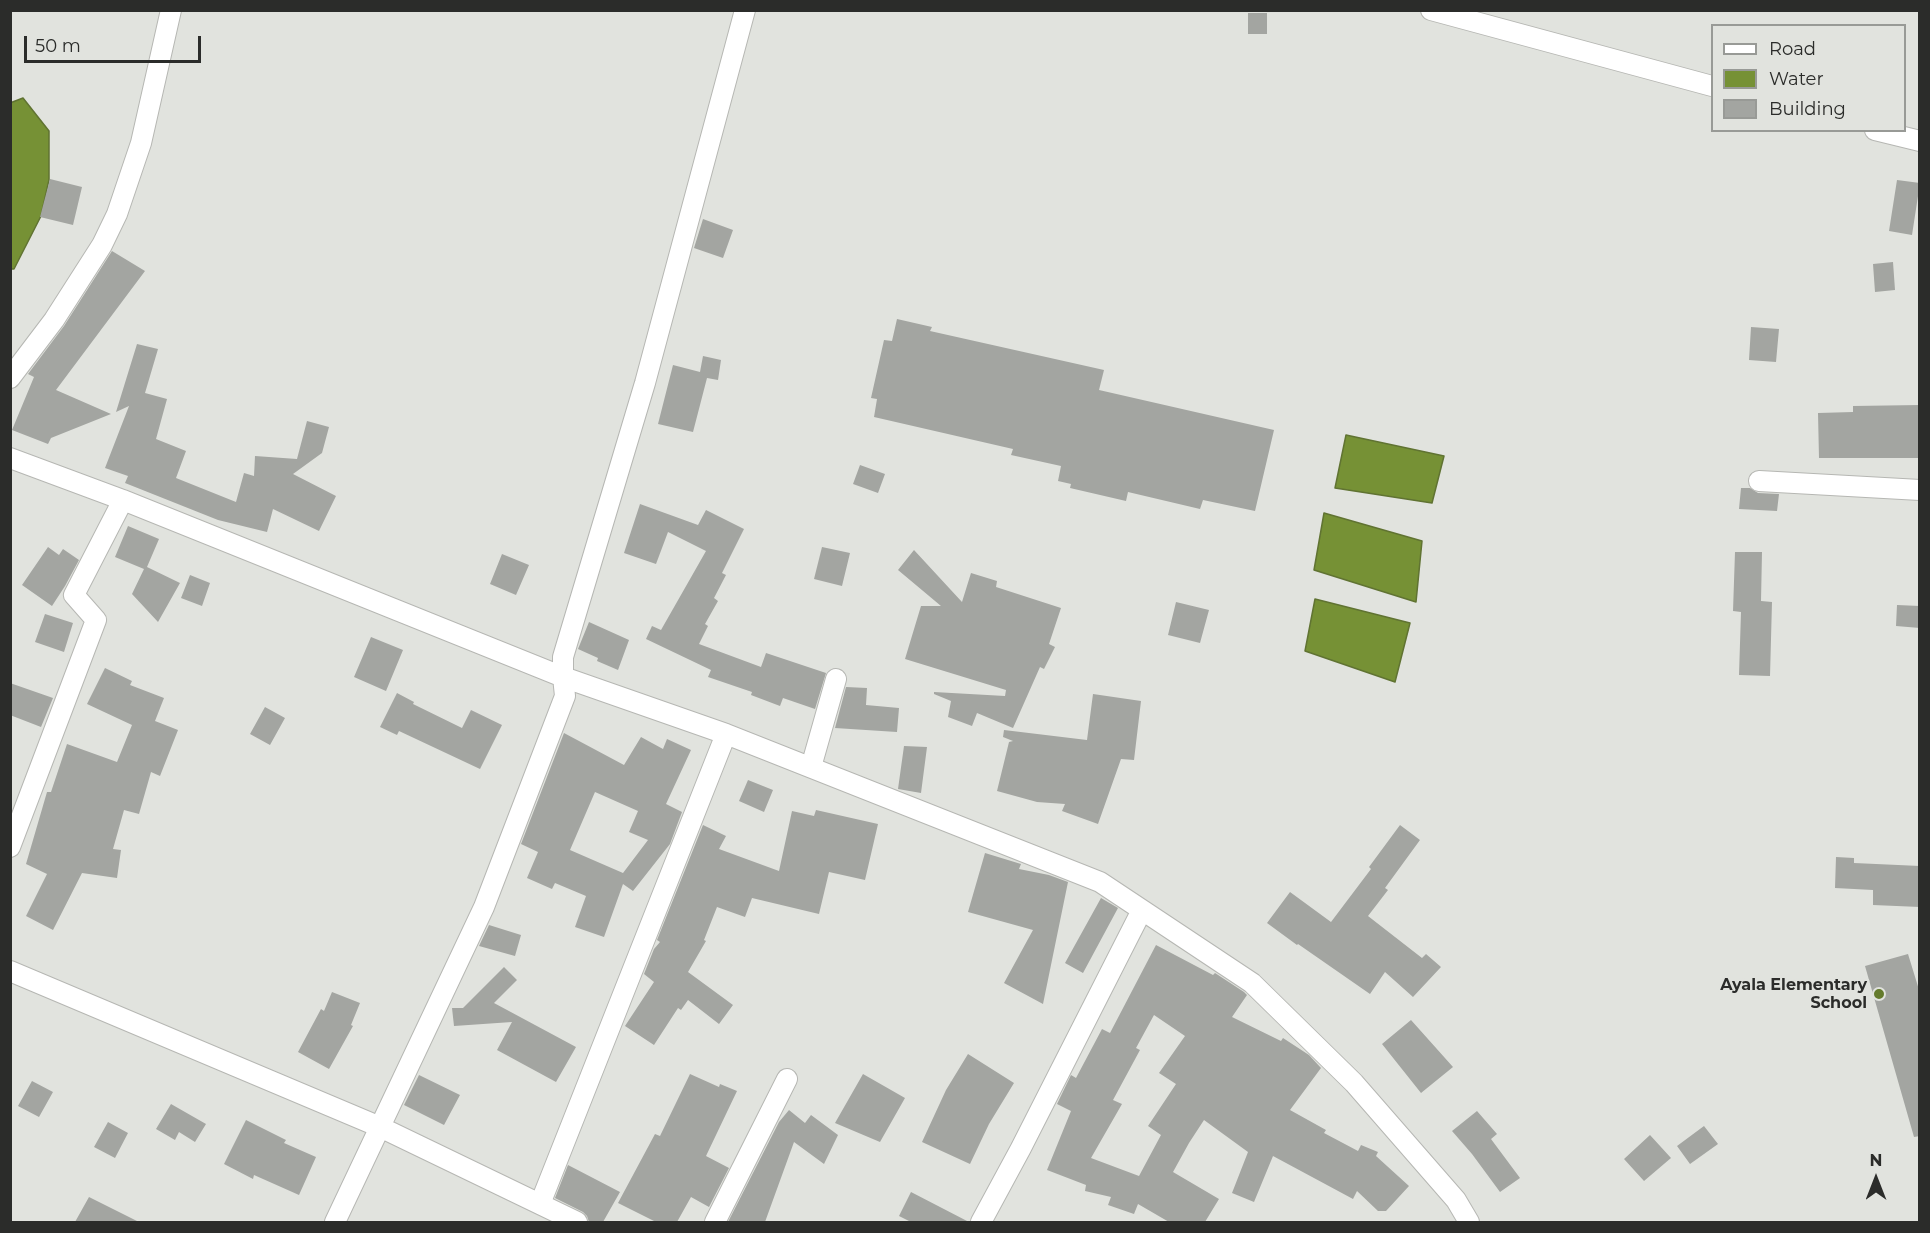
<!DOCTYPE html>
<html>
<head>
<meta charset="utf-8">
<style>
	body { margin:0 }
	#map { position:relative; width:1930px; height:1233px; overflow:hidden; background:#e1e3de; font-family:Montserrat,sans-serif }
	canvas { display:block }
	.frame { position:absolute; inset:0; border:12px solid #2b2c2a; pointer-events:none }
	.legend { position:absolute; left:1711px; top:24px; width:195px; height:108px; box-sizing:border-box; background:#e1e3de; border:2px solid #989a96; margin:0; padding:8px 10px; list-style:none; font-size:18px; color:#2b2c2a }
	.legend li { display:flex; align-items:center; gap:12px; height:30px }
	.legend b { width:30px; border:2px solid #989a96 }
	.north { position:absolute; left:1846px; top:1149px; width:60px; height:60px; -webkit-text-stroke:4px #e1e3de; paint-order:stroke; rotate:0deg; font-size:16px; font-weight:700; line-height:24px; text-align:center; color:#2b2c2a }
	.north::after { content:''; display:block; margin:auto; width:21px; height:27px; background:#2b2c2a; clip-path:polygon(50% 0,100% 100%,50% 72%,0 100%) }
	.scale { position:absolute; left:24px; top:36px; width:177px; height:27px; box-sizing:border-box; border:3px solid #2b2c2a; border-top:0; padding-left:8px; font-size:18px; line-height:21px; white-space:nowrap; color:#2b2c2a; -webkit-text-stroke:4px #e1e3de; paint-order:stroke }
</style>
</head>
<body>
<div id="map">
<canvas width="1930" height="1233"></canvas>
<div class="frame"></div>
<ul class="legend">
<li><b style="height:8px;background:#fff"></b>Road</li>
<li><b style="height:16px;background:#769135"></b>Water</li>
<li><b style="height:16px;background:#a3a5a1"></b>Building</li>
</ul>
<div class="north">N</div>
<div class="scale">50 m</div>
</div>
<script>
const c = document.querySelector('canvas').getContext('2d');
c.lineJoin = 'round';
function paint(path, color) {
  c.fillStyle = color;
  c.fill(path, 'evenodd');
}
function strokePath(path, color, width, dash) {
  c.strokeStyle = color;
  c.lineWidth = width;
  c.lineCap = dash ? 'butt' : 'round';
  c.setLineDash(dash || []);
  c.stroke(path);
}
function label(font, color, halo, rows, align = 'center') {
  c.font = font + ' Montserrat,sans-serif';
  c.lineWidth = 4.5;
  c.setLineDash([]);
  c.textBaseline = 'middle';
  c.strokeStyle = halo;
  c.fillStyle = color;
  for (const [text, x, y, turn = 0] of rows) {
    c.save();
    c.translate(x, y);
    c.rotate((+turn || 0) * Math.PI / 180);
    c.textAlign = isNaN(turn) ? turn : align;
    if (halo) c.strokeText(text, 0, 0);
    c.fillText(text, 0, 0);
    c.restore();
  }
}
const water = new Path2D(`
	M 23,98 L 49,131 L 49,180 L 41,216 L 14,269 L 10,269 L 10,103 Z
	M 1346,435 L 1444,456 L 1432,503 L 1335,488 Z
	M 1324,513 L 1422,541 L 1416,602 L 1314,570 Z
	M 1315,599 L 1410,623 L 1395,682 L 1305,651 Z`);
const building = new Path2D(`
	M 1248,13 L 1267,13 L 1267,34 L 1248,34 Z
	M 50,179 L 82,187 L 73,225 L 40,217 Z
	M 1897,180 L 1920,183 L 1912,235 L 1889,231 Z
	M 703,219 L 733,230 L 723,258 L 694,248 Z
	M 112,251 L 145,271 L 56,390 L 111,414 L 51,438 L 48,444 L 12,430 L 34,377 L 28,374 L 64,326 Z
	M 1893,262 L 1895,290 L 1875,292 L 1873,264 Z
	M 897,319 L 932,327 L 930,331 L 1104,370 L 1099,390 L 1274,430 L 1255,511 L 1203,500 L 1200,509 L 1128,492 L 1126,501 L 1070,488 L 1071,484 L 1058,481 L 1061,466 L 1011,455 L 1013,449 L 874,417 L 877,399 L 871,398 L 884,340 L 892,341 Z
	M 1751,327 L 1779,329 L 1776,362 L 1749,360 Z
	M 137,344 L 158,349 L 145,393 L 167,399 L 156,439 L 186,451 L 176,478 L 236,502 L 244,473 L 254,476 L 255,456 L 297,459 L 307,421 L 329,427 L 322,453 L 293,474 L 336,496 L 319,531 L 273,509 L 267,532 L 218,520 L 125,483 L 128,476 L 105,468 L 129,406 L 116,412 Z
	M 703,356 L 721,360 L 718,380 L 707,378 L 693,432 L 658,424 L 673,365 L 700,372 Z
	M 1920,405 L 1920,458 L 1819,458 L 1818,413 L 1853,412 L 1853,406 Z
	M 860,465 L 885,474 L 878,493 L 853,484 Z
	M 1741,488 L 1750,488 L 1758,493 L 1779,494 L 1777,511 L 1739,509 Z
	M 640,504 L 698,525 L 706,510 L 744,529 L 722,573 L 726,575 L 714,598 L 718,601 L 705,624 L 708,626 L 699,644 L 761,667 L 766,653 L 826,673 L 815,709 L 783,698 L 780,706 L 751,695 L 752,692 L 708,677 L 711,670 L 646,639 L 652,626 L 661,630 L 706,551 L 668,532 L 656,564 L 624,553 Z
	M 128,526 L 159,539 L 147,567 L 180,583 L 158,622 L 132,594 L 144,569 L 115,557 Z
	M 48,547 L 59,555 L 63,549 L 79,560 L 65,586 L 52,606 L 22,585 Z
	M 822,547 L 850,553 L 842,586 L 814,579 Z
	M 914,550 L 962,602 L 971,573 L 997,581 L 996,587 L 1061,608 L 1049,644 L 1055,647 L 1044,669 L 1040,667 L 1013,728 L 977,713 L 972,726 L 948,717 L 951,701 L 934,694 L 934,692 L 1005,696 L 1006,690 L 905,659 L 921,606 L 941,606 L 898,570 Z
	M 1735,552 L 1762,552 L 1761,601 L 1772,602 L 1770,676 L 1739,675 L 1741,612 L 1733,611 Z
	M 502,554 L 529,565 L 516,595 L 490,584 Z
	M 190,575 L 210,583 L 202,606 L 181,598 Z
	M 1176,602 L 1209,610 L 1200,643 L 1168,635 Z
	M 1897,605 L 1920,606 L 1920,628 L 1896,626 Z
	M 45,614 L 73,623 L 64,652 L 35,642 Z
	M 589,622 L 629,640 L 618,670 L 597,661 L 598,658 L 578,649 Z
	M 371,637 L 403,650 L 386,691 L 354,677 Z
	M 105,668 L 132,681 L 130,685 L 164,698 L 155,721 L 178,730 L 160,776 L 151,772 L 139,814 L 124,810 L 113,849 L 121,850 L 117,878 L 82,873 L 53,930 L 26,916 L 47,874 L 26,864 L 47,792 L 51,792 L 67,744 L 117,762 L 132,725 L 87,704 Z
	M 10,683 L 53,698 L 41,727 L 10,715 Z
	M 846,687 L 867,688 L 866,705 L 899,708 L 897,732 L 835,728 Z
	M 397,693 L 414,702 L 413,704 L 462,728 L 471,710 L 502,725 L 480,769 L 399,731 L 397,735 L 380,727 Z
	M 1093,694 L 1141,701 L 1134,760 L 1121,759 L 1098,824 L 1062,811 L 1065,804 L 1037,802 L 997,791 L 1009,742 L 1013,741 L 1003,737 L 1004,730 L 1087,740 Z
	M 265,707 L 285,718 L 270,745 L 250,734 Z
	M 564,733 L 624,765 L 641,737 L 663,749 L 667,739 L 691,750 L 666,804 L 682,812 L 670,844 L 633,891 L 623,884 L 604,937 L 575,927 L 586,896 L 555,883 L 552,889 L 527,878 L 538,852 L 521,844 ZM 595,792 L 638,811 L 629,832 L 648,840 L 623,873 L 570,850 Z
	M 904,746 L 927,747 L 921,793 L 898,789 Z
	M 748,780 L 773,790 L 764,812 L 739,801 Z
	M 816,810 L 878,824 L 865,880 L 829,872 L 819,914 L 752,898 L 745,917 L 717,907 L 704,940 L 706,941 L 688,972 L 733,1005 L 719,1024 L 688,1000 L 681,1010 L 678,1008 L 654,1045 L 625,1026 L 654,982 L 644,974 L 654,949 L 660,942 L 657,940 L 703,825 L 726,836 L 719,849 L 779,871 L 792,811 L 814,816 Z
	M 1400,825 L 1420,840 L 1385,888 L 1388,890 L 1368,916 L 1422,958 L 1426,954 L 1441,967 L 1413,997 L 1385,972 L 1370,994 L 1298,944 L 1297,945 L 1267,923 L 1290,892 L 1331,922 L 1371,869 L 1369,867 Z
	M 985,853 L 1021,864 L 1019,869 L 1049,875 L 1068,882 L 1043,1004 L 1004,983 L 1033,930 L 968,912 Z
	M 1836,857 L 1854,858 L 1854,863 L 1920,866 L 1920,907 L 1873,905 L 1873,890 L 1835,888 Z
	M 1101,898 L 1118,908 L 1083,973 L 1065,963 Z
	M 489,925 L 521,935 L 515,956 L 479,946 Z
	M 1156,945 L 1213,975 L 1215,973 L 1244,992 L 1247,995 L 1232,1017 L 1281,1041 L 1283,1038 L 1309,1055 L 1321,1068 L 1290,1110 L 1326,1130 L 1324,1133 L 1358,1151 L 1361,1145 L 1378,1152 L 1376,1156 L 1409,1186 L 1386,1211 L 1378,1211 L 1357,1191 L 1353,1199 L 1273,1156 L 1254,1202 L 1232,1193 L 1248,1152 L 1204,1120 L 1189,1143 L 1173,1172 L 1219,1199 L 1205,1222 L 1169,1222 L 1138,1204 L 1134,1214 L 1108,1205 L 1111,1197 L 1085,1191 L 1086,1185 L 1047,1170 L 1071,1111 L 1057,1104 L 1071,1075 L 1076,1078 L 1102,1029 L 1110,1033 ZM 1154,1015 L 1185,1036 L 1159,1073 L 1176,1084 L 1148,1126 L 1161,1135 L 1139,1176 L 1091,1158 L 1122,1104 L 1113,1100 L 1140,1050 L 1136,1048 Z
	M 1908,954 L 1920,993 L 1920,1136 L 1914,1137 L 1865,966 Z
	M 504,967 L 517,980 L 494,1003 L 576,1047 L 556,1082 L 497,1050 L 512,1022 L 454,1026 L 452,1008 L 463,1008 Z
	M 332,992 L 360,1003 L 351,1025 L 353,1026 L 329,1069 L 298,1052 L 321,1009 L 324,1011 Z
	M 1411,1020 L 1453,1067 L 1421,1093 L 1382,1044 Z
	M 968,1054 L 1014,1083 L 989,1124 L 970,1164 L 922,1142 L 946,1090 Z
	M 690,1074 L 719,1087 L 720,1084 L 737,1091 L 706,1156 L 729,1168 L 709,1207 L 691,1197 L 677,1222 L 656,1222 L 618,1203 L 655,1134 L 660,1136 Z
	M 863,1074 L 905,1098 L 880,1142 L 835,1123 Z
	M 419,1075 L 460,1095 L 444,1125 L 404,1105 Z
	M 32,1081 L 53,1092 L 39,1117 L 18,1106 Z
	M 171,1104 L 206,1124 L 195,1142 L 179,1132 L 175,1140 L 156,1129 Z
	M 789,1110 L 805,1123 L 811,1115 L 838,1135 L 824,1164 L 794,1142 L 765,1222 L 728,1222 L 779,1122 Z
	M 1477,1111 L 1497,1134 L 1491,1139 L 1520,1178 L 1500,1192 L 1472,1154 L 1452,1131 Z
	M 246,1120 L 286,1140 L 284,1143 L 316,1157 L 299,1195 L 254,1175 L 253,1179 L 224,1164 Z
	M 108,1122 L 128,1133 L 115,1158 L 94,1147 Z
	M 1704,1126 L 1718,1144 L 1690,1164 L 1677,1146 Z
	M 1650,1135 L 1671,1158 L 1644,1181 L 1624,1159 Z
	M 568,1165 L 620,1192 L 603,1222 L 589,1222 L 587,1216 L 583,1212 L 555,1198 Z
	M 911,1192 L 969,1222 L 911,1222 L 899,1216 Z
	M 89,1197 L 139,1222 L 75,1222 Z`);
const minor = new Path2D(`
	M 1431,10 L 1712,86
	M 1875,130 L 1920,141
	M 10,378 L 54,320 L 102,245 L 117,214 L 141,143 L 171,10
	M 10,458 L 123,500 L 563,677 L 726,734 L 1100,882 L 1252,983 L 1354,1083 L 1456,1200 L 1469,1222
	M 1759,481 L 1920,490
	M 811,767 L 836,679
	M 10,847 L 96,620 L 74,595 L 123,500
	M 10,971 L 380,1127 L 577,1222
	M 540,1204 L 726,734
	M 335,1222 L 484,907 L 565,696 L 563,677 L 563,657 L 645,383 L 745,10
	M 715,1222 L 787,1079
	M 981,1222 L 1021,1148 L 1142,910`);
const markers = [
	[1879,994,6,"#647b2c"]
];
const poiNames = [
	["Ayala Elementary",1867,985],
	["School",1867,1003]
];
paint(water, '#769135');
strokePath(water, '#607332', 1.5);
paint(building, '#a3a5a1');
strokePath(minor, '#b6b7b3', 22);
strokePath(minor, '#fff', 20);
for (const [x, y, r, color] of markers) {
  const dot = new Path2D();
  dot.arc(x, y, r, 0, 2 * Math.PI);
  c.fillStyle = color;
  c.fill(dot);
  strokePath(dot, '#e1e3de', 2);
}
label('bold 16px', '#2b2c2a', '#e1e3de', poiNames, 'right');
</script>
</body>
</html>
